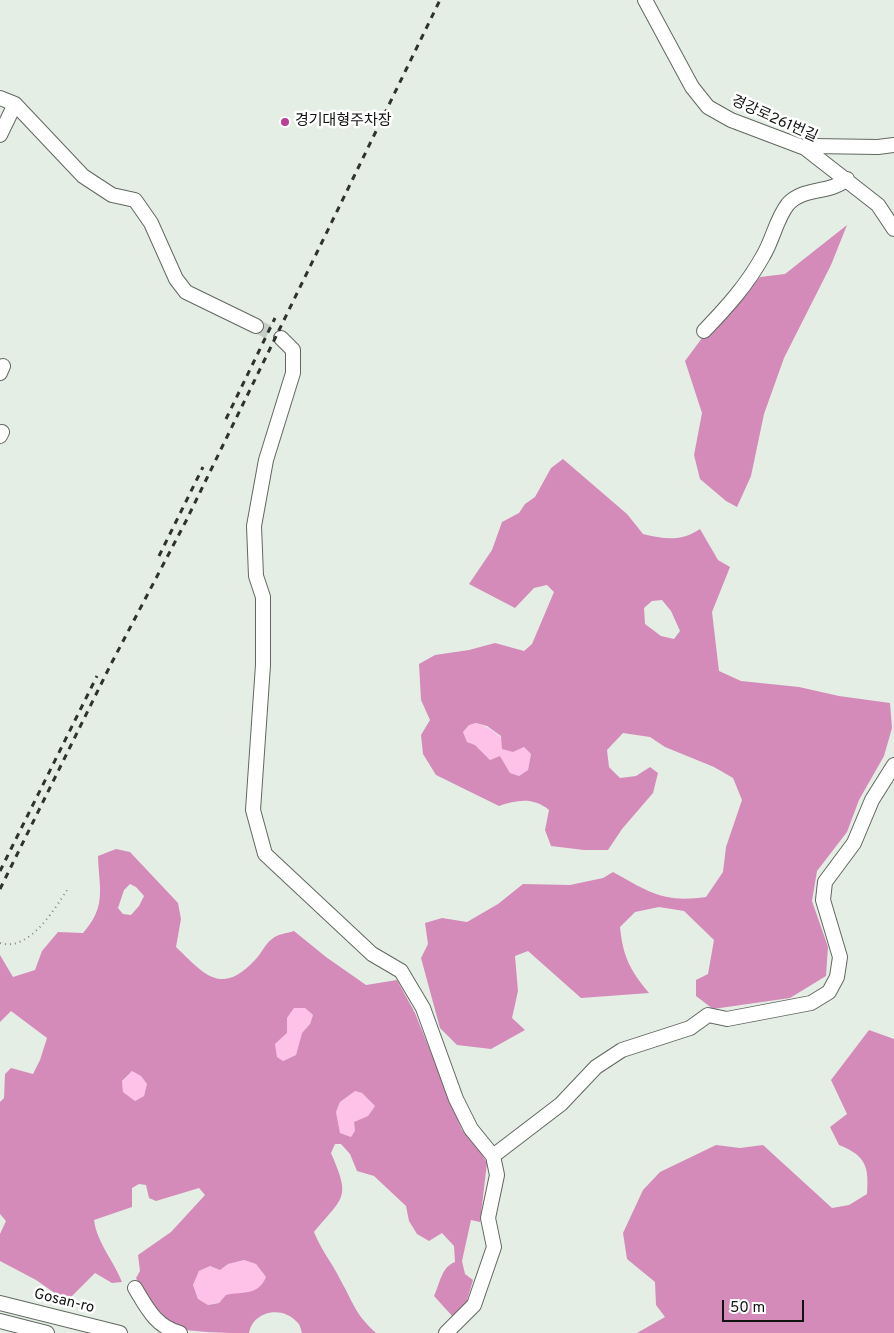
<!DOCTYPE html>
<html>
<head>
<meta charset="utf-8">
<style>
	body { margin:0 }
	#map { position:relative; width:894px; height:1333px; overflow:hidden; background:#e5eee5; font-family:Overpass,sans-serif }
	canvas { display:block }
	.scale { position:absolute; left:722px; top:1300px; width:82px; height:22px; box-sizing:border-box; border:2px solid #101310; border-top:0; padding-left:6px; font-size:15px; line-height:18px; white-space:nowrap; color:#101310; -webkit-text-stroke:4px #fff; paint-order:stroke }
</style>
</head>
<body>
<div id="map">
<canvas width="894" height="1333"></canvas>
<div class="scale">50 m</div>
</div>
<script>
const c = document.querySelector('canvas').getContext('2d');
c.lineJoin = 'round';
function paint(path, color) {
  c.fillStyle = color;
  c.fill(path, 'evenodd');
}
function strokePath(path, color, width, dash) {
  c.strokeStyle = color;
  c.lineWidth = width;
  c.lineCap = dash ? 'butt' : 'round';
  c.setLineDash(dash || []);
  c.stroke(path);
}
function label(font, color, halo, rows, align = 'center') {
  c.font = font + ' Overpass,"Noto Sans KR",sans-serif';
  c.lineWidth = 5;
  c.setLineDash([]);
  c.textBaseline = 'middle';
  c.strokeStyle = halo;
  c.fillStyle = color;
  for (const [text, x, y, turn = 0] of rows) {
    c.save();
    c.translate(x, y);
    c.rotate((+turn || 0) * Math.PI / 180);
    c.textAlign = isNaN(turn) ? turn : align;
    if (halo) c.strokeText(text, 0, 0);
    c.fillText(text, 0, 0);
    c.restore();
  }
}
const green = new Path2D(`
	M 476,723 C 493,728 503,738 513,752 L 524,747 L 531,754 L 528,770 L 519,776 L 510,773 L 500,756 L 490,760 L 475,745 L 467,742 L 463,732 L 469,725 Z
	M 294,1008 L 305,1008 L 313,1015 L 310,1024 L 302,1033 L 296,1055 L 283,1061 L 277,1057 L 275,1044 L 287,1033 L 287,1018 Z
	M 132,1071 L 141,1076 L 147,1084 L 144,1096 L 135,1101 L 123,1092 L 122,1082 Z
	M 355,1091 L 362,1093 L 375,1106 L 368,1116 L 354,1122 L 355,1131 L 351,1137 L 340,1133 L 336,1112 L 340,1102 Z
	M 244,1260 L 256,1264 L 266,1277 C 258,1298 229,1300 208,1305 L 198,1299 L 193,1285 L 199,1271 L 210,1266 L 220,1270 L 227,1264 Z`);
const forest = new Path2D(`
	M 847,225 L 831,265 L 784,358 L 764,414 L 751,476 L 737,507 L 726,501 L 700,479 L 694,455 L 702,413 L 685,361 L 702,338 L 760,277 L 785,274 Z
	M 563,459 L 627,514 L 643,534 C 664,539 681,542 700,529 L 718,560 L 730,567 L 712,612 L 719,671 L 741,681 L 799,687 L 839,696 L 890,703 L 892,728 L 884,756 L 859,800 L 847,832 L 817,871 L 812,901 L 828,947 L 826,976 L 790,998 L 713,1009 L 696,996 L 696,980 L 708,974 L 714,940 L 684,911 L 659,907 L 635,912 L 620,927 C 623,957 630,970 649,993 L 581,998 L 528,951 L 515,956 L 518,991 L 512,1018 L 525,1030 L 491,1049 L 457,1045 L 440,1028 L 421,958 L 428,944 L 425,923 L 442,918 L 467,922 L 498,904 L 523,884 L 570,885 L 603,878 L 613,872 C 649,892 663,903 706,897 L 723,872 L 726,847 L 742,800 L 733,778 L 714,767 L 665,747 L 650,737 L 623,733 L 607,750 L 609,767 L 620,778 L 636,776 L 650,767 L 658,773 L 653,793 L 622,829 L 608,850 L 584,850 L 551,846 L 545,830 L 549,810 C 533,797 517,800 499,806 L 436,775 L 423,754 L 421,735 L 430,720 L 421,700 L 419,664 L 435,655 L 469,650 L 495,643 L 524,651 L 532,644 L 554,592 L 547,585 L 534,588 L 515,608 L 469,584 L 492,550 L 502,522 L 519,513 L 525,504 L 535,497 L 551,468 ZM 662,600 L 671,611 L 680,631 L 674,639 L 661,636 L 645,624 L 644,608 L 652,601 ZM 476,723 L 487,726 L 501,736 L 502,749 L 513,752 L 524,747 L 531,754 L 528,770 L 519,776 L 510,773 L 500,756 L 490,760 L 475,745 L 467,742 L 463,732 L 469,725 Z
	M 116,849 L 130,852 L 178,903 L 181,919 L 176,947 C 205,975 221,996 255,960 C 261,954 265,944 272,939 C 277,934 288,933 294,931 L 326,957 L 366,985 L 397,980 L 415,1013 L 462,1130 L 475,1143 L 487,1163 L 480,1222 L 471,1220 L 462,1261 L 465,1274 L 473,1280 L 466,1304 L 453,1317 L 434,1296 C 440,1284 441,1267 455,1262 L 454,1246 L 442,1233 L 429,1241 L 417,1234 L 409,1221 L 406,1206 L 374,1176 L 357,1171 L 350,1154 L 341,1144 L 335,1144 L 331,1153 C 351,1199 344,1196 314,1232 C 321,1250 333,1264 341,1281 C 354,1304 355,1314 376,1333 L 302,1333 C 301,1330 300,1324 297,1322 C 282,1305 253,1311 249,1333 C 229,1333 185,1333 168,1325 C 152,1316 144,1294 136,1278 L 140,1271 L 138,1255 L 171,1232 L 205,1195 L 199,1188 L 156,1201 L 149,1198 L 146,1185 L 139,1184 L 132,1188 L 132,1207 L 94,1220 C 97,1243 114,1261 122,1282 L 112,1283 L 95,1273 L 69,1299 L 56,1294 L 36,1280 L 0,1261 L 0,1234 L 6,1221 L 0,1214 L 0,1102 L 4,1098 L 5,1074 L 11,1068 L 33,1074 L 40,1060 L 47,1038 L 11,1011 L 0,1022 L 0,955 L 13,977 L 35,970 L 42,951 L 58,932 L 83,933 C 107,906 99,889 98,856 ZM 130,884 L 136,887 L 144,896 L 139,906 L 131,915 L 123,914 L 118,908 L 124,890 ZM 294,1008 L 305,1008 L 313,1015 L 310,1024 L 302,1033 L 296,1055 L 283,1061 L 277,1057 L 275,1044 L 287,1033 L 287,1018 ZM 132,1071 L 141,1076 L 147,1084 L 144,1096 L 135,1101 L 123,1092 L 122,1081 ZM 355,1091 L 362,1093 L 375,1106 L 368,1116 L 354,1122 L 355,1131 L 351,1137 L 340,1133 L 336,1112 L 340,1102 ZM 244,1260 L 256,1264 L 266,1277 C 258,1296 244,1291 226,1295 L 219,1303 L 208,1305 L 198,1299 L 193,1285 L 199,1271 L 210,1266 L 220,1270 L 228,1264 Z
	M 869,1030 L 894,1039 L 894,1333 L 637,1333 L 665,1317 L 656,1305 L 655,1282 L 627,1259 L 623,1233 L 643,1190 L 660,1172 L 716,1145 L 740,1148 L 763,1145 L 832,1208 L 849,1205 L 867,1194 C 869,1166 866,1156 839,1145 L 830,1127 L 847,1114 L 831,1080 Z`);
const minorTunnel = new Path2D(`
	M 256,326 L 281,338`);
const path = new Path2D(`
	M 0,943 C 29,952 54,910 67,890`);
const minor = new Path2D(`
	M 645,0 L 692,87 L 708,107 L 731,120 L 805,148 L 878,205 L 894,229
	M 0,98 L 15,104 L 83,176 L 112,195 L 135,200 L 151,223 L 176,279 L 186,292 L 256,326
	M 0,135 L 15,104
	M 805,148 L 812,146 L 878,147 L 894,145
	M 704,331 C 727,307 747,285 763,256 C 773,240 776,219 788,204 C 803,187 830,194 847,179
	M 281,338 L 293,350 L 293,373 L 266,460 L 254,526 L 256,576 L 263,597 L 263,665 L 253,810 L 265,854 L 372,954 L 401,971 L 423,1008 L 456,1099 L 471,1129 L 493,1156 L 497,1175 L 488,1218 L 494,1247 L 474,1305 L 446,1333
	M 0,373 L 3,366
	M 0,436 L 2,432
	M 493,1156 L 561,1104 L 596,1067 L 622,1050 L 690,1028 L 708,1015 L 727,1019 L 811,1003 L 829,992 L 837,977 L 840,957 L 823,900 L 825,882 L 854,843 L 872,800 L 894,765
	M 135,1288 C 147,1308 156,1327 180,1333
	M 0,1303 L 120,1333
	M 0,1321 L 47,1333`);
const rail = new Path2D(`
	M 226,419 L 275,318
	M 159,556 L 203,467
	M 0,871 L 97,676
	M 0,889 L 110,666 L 186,521 L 440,0`);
const markers = [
	[285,122,5,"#b84095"]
];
const streetNames = [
	["경강로261번길",774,120,24],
	["Gosan-ro",64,1302,14]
];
const poiNames = [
	["경기대형주차장",295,122]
];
paint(green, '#fec1e7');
paint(forest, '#d48bba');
strokePath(minorTunnel, '#c5cdc5', 14, [14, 7]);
strokePath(minor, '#616860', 16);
strokePath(path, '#838983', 2, [1, 4]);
strokePath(minor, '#fff', 14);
strokePath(rail, '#2e312e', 3, [6, 6]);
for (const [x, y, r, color] of markers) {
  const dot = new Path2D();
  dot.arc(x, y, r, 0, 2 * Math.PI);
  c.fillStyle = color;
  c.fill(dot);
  strokePath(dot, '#fff', 2);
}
label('15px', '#101310', '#fff', streetNames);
label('15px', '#101310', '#fff', poiNames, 'left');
</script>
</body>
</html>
